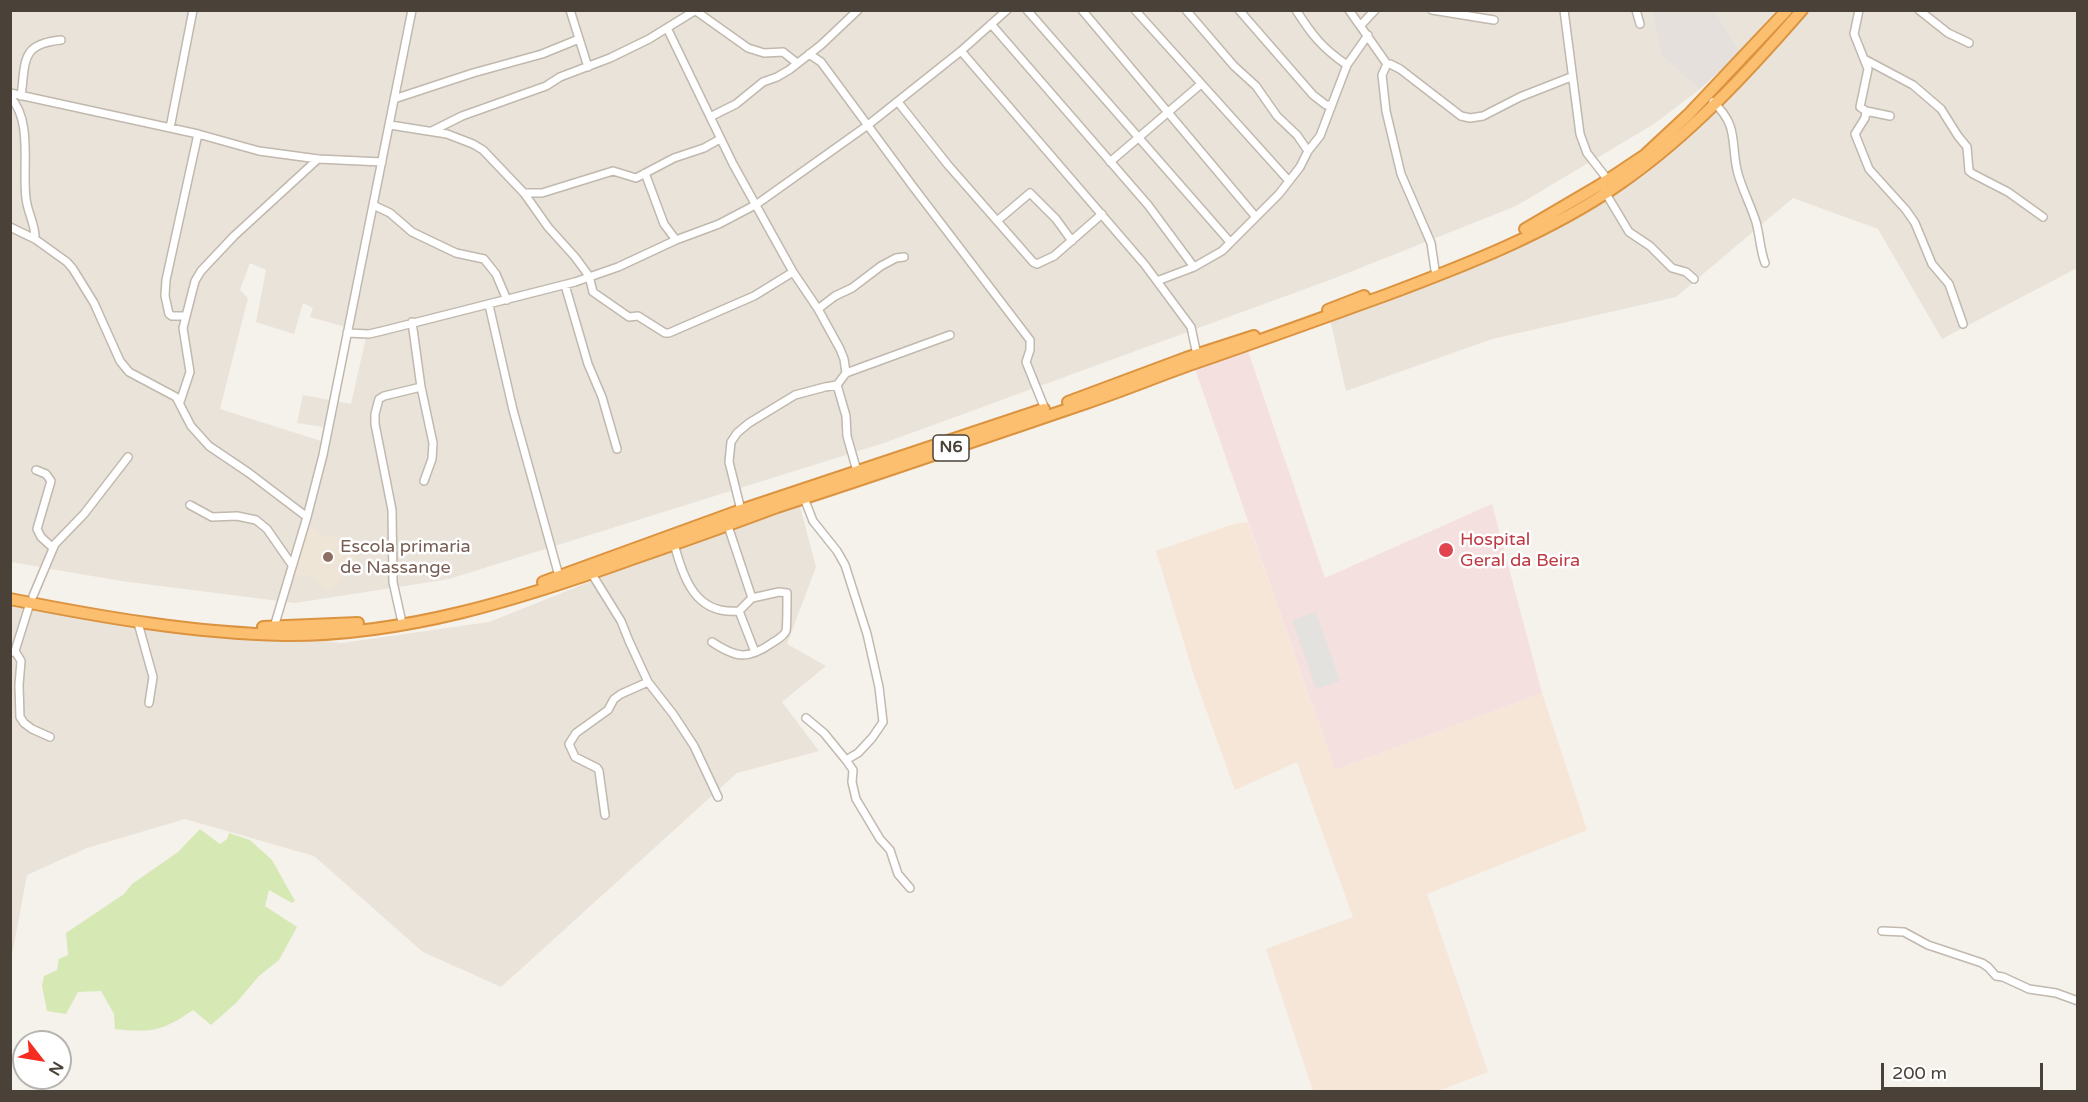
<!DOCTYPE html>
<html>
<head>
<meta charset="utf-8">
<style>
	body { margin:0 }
	#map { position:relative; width:2088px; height:1102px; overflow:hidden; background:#f5f1eb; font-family:"Varela Round",sans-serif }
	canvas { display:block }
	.frame { position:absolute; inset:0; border:12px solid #4a4239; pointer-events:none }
	.north { position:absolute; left:12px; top:1030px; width:60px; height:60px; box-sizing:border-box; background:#fff; border:2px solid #b7b3b0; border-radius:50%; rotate:121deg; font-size:16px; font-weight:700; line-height:24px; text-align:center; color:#4a4239 }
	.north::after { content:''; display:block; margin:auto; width:21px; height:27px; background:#f72c21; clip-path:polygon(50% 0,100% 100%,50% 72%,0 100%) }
	.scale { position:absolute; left:1881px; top:1063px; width:162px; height:27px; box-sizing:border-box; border:3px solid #4a4239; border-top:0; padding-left:8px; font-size:18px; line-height:21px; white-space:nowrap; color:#4a4239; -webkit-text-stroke:4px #fff; paint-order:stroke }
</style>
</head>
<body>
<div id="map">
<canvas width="2088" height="1102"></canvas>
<div class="frame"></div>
<div class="north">N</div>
<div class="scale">200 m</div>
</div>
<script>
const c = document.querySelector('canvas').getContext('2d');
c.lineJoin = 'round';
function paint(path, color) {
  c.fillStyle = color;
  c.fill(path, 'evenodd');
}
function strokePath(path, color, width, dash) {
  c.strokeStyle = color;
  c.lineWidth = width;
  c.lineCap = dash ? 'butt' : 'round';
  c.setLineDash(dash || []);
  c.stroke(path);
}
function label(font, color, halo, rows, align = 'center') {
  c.font = font + ' "Varela Round",sans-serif';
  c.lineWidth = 5;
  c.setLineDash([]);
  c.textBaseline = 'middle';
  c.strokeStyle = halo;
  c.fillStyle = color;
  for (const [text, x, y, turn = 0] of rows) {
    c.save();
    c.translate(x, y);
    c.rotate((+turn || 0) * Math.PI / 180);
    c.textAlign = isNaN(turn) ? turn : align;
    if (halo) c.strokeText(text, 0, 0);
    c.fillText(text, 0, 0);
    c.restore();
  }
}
const residential = new Path2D(`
	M 1653,10 L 1660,54 L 1699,90 L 1654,124 L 1516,206 L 1335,278 L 884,443 L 449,579 L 295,603 L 121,581 L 11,562 L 10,11 ZM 250,263 L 266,270 L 256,322 L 294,334 L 303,303 L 313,308 L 310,317 L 367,333 L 351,404 L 303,395 L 297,423 L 323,427 L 321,441 L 220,409 L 248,298 L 240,290 Z
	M 1715,11 L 1775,11 L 1740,52 Z
	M 1795,11 L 2077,11 L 2077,268 L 1942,339 L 1878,229 L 1793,198 L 1676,297 L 1492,339 L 1346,391 L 1330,319 L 1469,269 L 1620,189 L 1714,101 Z
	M 798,499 L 816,567 L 787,644 L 826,666 L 782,702 L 819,751 L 737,773 L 501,987 L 423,952 L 314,856 L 185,819 L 87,848 L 27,875 L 11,960 L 11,605 L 342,643 L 489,622 Z`);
const commercial = new Path2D(`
	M 1248,522 L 1335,770 L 1542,693 L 1587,830 L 1427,894 L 1488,1072 L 1438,1091 L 1313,1091 L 1266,949 L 1353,917 L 1297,762 L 1235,790 L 1195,679 L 1156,551 L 1234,524 Z`);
const industrial = new Path2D(`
	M 1653,11 L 1715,11 L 1740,52 L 1699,90 L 1660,54 Z`);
const education = new Path2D(`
	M 313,526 L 324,536 L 334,537 L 359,559 L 330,593 L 311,575 L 290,577 L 303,535 Z`);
const medical = new Path2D(`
	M 1248,351 L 1325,578 L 1492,504 L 1542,693 L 1335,770 L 1195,369 Z`);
const green = new Path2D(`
	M 200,829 L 220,844 L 227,839 L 229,833 L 250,840 L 272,860 L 295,901 L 292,903 L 269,890 L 265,906 L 297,927 L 279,960 L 259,976 L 236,1003 L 211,1025 L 193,1010 C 163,1031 152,1033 115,1029 L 114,1014 L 101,991 L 78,992 L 66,1014 L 47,1011 L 42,986 L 44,976 L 57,970 L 59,959 L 68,955 L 66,933 L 124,894 L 132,884 L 178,852 Z`);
const parking = new Path2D(`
	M 1316,612 L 1340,681 L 1316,689 L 1292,620 Z`);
const minor = new Path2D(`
	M 570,10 L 588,67
	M 1027,10 L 1230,242
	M 1082,10 L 1255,216
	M 1135,10 L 1289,181
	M 1186,10 L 1234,66 L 1256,86 L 1277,116 L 1297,135 L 1308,151
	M 1239,10 L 1313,95 L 1326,105 L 1331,105
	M 1296,10 C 1312,35 1322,48 1347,65
	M 1349,10 L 1387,64 L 1390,64 L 1400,69 L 1461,116 L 1470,118 L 1483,116 L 1520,97 L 1571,77
	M 1432,10 L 1494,20
	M 1564,10 L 1580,134 L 1587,153 L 1608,180
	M 1636,10 L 1640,24
	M 1859,10 L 1854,34 L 1868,69 L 1860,107 L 1866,111 L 1890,116
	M 1919,10 L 1948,33 L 1969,43
	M 696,11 L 748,48 L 764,53 L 783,52 L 797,63
	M 991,24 L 1148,205 L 1194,267
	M 1361,25 L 1375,10
	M 667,28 L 733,164 L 793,272 L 818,309 L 840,349 L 844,359 L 846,373 L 837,385 L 846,416 L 847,436 L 857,471
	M 961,51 L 1145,265 L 1191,327 L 1197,355
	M 809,54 L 821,62 L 914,188 L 1030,340 L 1030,350 L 1026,362 L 1045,409
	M 1866,60 L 1913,85 L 1941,109 L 1958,136 L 1967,147 L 1969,171 L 1973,174 L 2008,192 L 2043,217
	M 1387,64 L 1382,75 L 1386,111 L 1401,174 L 1431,243 L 1435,270
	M 10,93 L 198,134 L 259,151 L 318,159 L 382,162
	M 21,96 C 26,61 20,44 61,40
	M 10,97 C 33,120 22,169 26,198 C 27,212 36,225 35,239
	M 394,99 L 473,73 L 542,54 L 579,39
	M 898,102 L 948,165 L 1033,262 L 1037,264 L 1054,256 L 1102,214
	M 1713,102 C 1740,126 1730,145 1738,174 C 1743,191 1751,206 1756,222 C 1760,236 1760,250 1765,263
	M 1866,111 L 1865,118 L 1855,134 L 1869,169 L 1906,210 L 1915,223 L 1932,264 L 1949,284 L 1963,324
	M 710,117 L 736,104 L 763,82 L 777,77 L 789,70 L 821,45 L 858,10
	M 390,125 L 447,134 L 473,144 L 483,150 L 524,193 L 548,227 L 575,257 L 589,276 L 593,292 L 629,317 L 638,316 L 665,333 L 669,333 L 754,296 L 793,272
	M 170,128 L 193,10
	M 432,131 L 462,116 L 546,86 L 560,77 L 610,58 L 649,39 L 696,10
	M 1110,162 L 1201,84
	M 645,173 L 664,224 L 676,240
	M 1605,192 L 1629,232 L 1650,246 L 1672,268 L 1686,272 L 1694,279
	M 524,193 L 542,193 L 613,171 L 636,178 L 674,158 L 704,148 L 720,139
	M 373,205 L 390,213 L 412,232 L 456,253 L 484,259 L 496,274 L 507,300
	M 997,221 L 1030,193 L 1056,219 L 1072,241
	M 10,227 L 35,239 L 67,262 L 73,269 L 94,303 L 120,361 L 129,372 L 176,397 L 191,426 L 209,446 L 249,473 L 307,517
	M 1157,281 L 1194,267 L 1222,251 L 1279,194 L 1300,167 L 1308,151 L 1320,136 L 1347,65 L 1368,35
	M 565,285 L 588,364 L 602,397 L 617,449
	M 489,305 L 513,410 L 559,576
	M 818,309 L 835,296 L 852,288 L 881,266 L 896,258 L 904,257
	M 185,316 L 172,316 L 169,314 L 165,296 L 166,280 L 198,134
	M 412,322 L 421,387 L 433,443 L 432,459 L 424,481
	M 347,333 L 369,334 L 382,331 L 575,282 L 618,267 L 676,240 L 719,224 L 757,204 L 868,125 L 961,51 L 1007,10
	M 846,373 L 950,335
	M 180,402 L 190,372 L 183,328 L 195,281 L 201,271 L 234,236 L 318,159
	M 36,470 L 46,474 L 51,481 L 37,529 L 41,537 L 53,548
	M 804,498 L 813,521 L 837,551 L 845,565 L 867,634 L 879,687 L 883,722 L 872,738 L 858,753 L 846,760
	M 190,505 L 212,517 L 237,516 L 256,520 L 267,529 L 292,565
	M 741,510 L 729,462 L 731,442 L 737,433 L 749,423 L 795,395 L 825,387 L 837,385
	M 728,526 L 752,598 L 739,611 L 755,652
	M 674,544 C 684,579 695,615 739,611
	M 590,571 L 621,621 L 629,641 L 648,682 L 673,714 L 694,746 L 718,797
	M 33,596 L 55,544 L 84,514 L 128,457
	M 401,618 L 393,582 L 392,510 L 375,424 L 375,414 L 379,399 L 384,396 L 421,387
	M 138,623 L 153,677 L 149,703
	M 274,627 L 307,517 L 323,455 L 412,10
	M 712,642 C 736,658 748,660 772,643 C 777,640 784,636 786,631 C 787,627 787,598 787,593 L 779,592 L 752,598
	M 15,651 L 21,661 L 19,685 L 20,717 L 24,723 L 32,729 L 50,737
	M 10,653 L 15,651 L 30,603
	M 806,718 L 824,733 L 846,760 L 853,770 L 852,782 L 856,799 L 880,839 L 890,850 L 898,874 L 910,888
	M 605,815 L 599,771 L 597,768 L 575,757 L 569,744 L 576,733 L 608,710 L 614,699 L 621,694 L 648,682
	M 1882,931 L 1904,932 L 1928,945 L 1982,963 L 1988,967 L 1996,976 L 2003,977 L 2029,989 L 2056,993 L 2078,1001`);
const highway = new Path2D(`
	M 1525,229 L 1600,185 L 1645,155 L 1688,115 L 1787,10
	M 1328,310 L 1364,296
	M 1068,402 L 1186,358 L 1254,336
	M 543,582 L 741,510 L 1044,409
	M 10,599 C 101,617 192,633 284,635 C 404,636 521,599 632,559 C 681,542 729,525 777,507 C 880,474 983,438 1086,403 C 1122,391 1158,376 1195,363 C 1259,341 1322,318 1386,295 C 1466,265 1551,232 1621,183 C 1690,135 1747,73 1802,10
	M 263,627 L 358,623`);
const markers = [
	[1446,550,8,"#e0444e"],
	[328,557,6,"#8d6e63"]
];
const shields = [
	[951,448,36]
];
const shieldNames = [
	["N6",951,448]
];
const healthNames = [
	["Hospital",1460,540],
	["Geral da Beira",1460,561]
];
const educationNames = [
	["Escola primaria",340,547],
	["de Nassange",340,568]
];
paint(residential, '#e9e3da');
paint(commercial, '#f6e6d8');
paint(industrial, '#e5e0dc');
paint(education, '#eee5d6');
paint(medical, '#f5e0e0');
paint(green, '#d6e9b5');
paint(parking, '#e4e2df');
strokePath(minor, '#c1b8ae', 10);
strokePath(highway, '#dc933f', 14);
strokePath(minor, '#fff', 7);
strokePath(highway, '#fcbf70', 10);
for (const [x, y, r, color] of markers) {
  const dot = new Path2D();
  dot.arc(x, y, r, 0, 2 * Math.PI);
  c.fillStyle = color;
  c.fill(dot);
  strokePath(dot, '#fff', 2);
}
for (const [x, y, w] of shields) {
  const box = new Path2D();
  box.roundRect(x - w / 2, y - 13, w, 26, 4.5);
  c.fillStyle = '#fff';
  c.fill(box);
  strokePath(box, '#4a4239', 1.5);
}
label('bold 16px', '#4a4239', null, shieldNames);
label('18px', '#be3a42', '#fff', healthNames, 'left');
label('18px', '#785e54', '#fff', educationNames, 'left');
</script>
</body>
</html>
